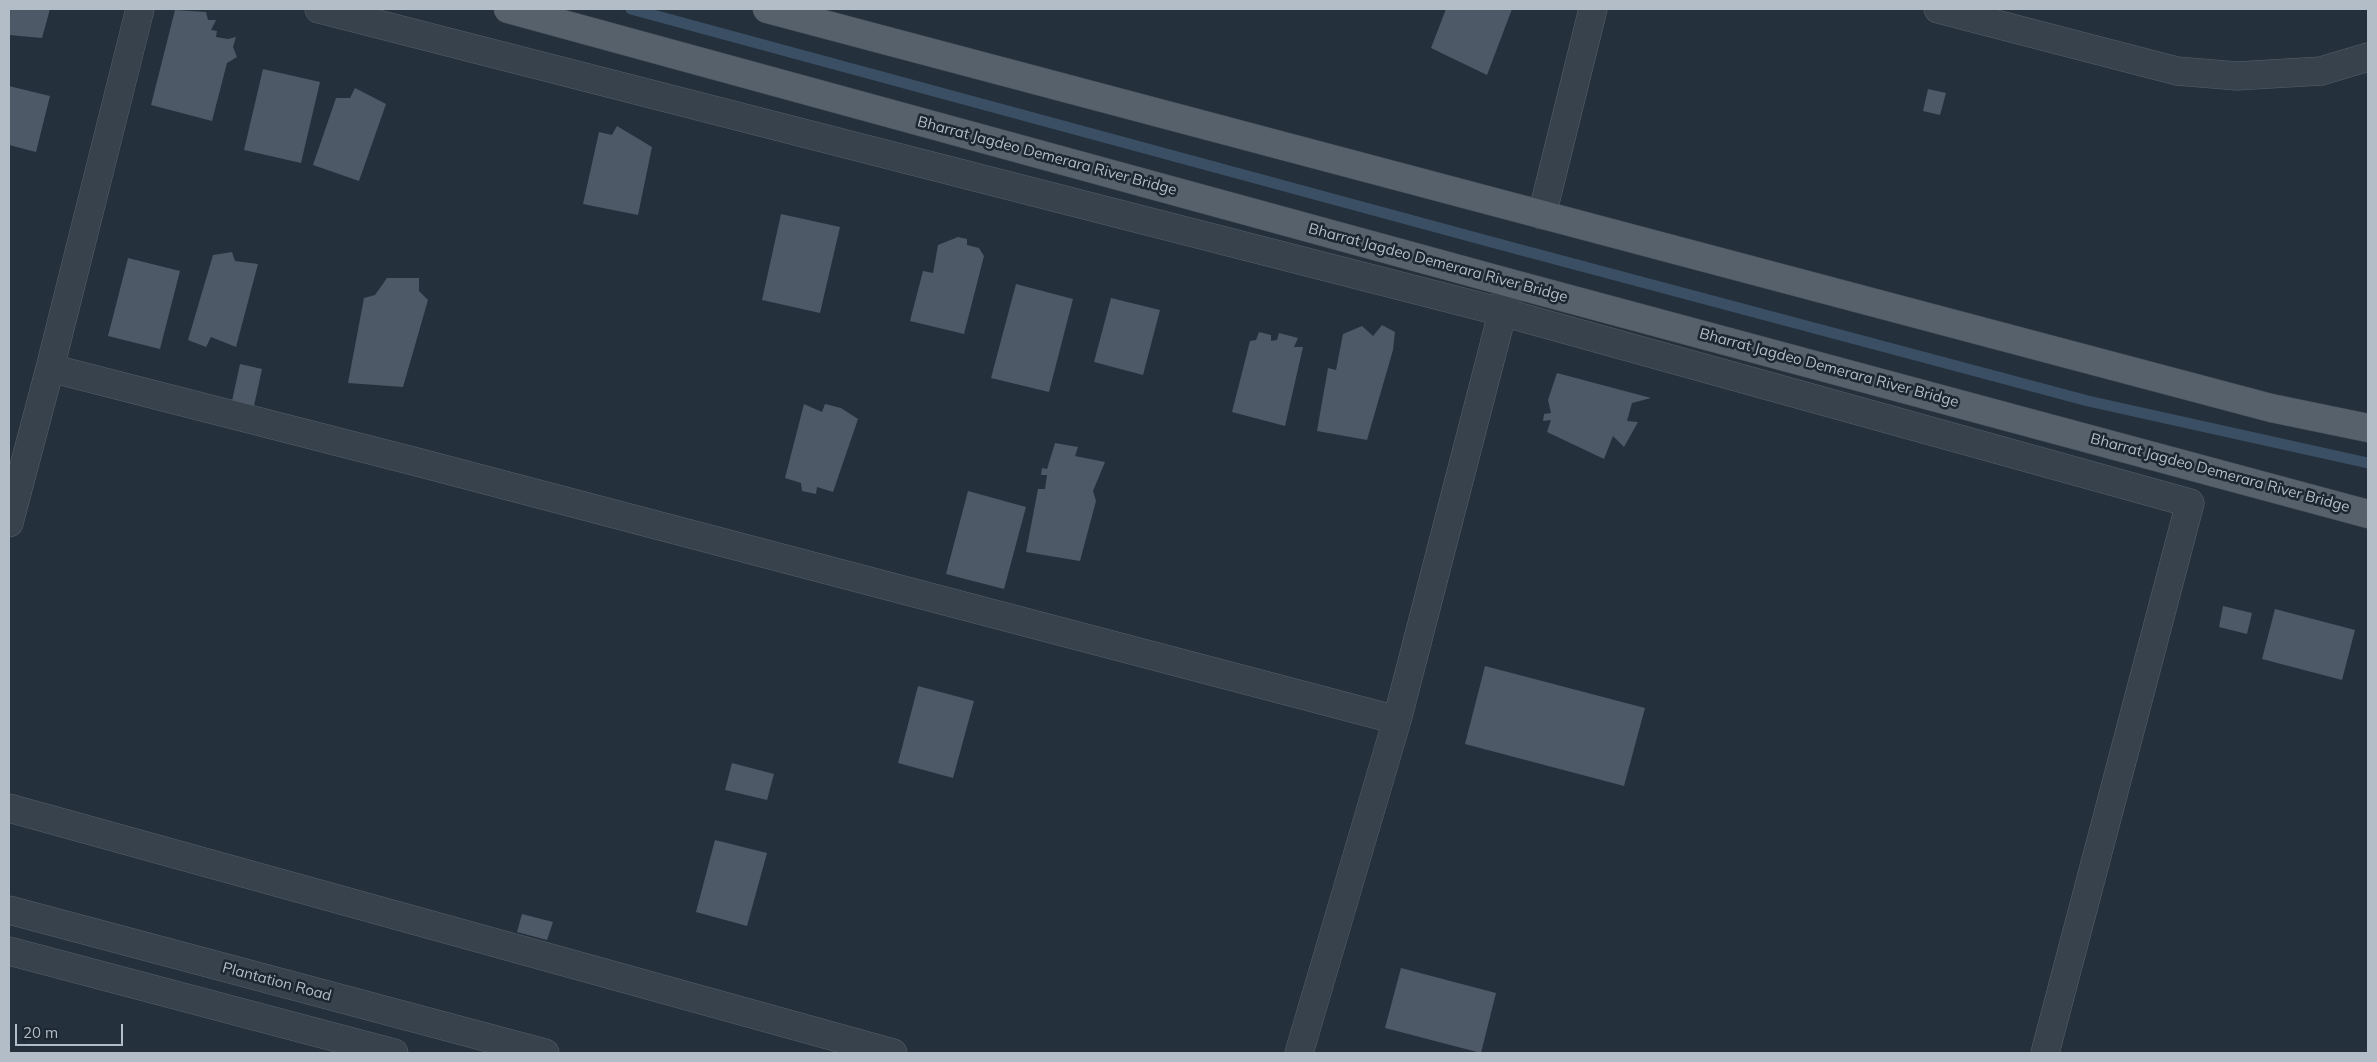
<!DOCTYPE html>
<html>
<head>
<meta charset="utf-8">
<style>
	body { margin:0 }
	#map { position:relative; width:2377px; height:1062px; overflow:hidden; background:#24303c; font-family:Mulish,sans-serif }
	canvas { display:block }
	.frame { position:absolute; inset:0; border:10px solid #b3bdc7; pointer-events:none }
	.scale { position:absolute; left:15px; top:1024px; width:108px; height:22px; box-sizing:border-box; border:2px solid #b3bdc7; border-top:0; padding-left:6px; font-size:15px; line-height:18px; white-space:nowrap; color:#b3bdc7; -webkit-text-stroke:4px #1d2731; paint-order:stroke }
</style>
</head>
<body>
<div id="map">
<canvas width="2377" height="1062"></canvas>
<div class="frame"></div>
<div class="scale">20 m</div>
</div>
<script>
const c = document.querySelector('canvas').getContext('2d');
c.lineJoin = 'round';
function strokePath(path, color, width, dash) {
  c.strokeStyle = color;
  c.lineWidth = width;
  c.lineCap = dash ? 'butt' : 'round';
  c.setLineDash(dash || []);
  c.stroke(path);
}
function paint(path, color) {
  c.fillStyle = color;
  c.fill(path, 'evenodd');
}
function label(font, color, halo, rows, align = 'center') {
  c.font = font + ' Mulish,sans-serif';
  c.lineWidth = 5;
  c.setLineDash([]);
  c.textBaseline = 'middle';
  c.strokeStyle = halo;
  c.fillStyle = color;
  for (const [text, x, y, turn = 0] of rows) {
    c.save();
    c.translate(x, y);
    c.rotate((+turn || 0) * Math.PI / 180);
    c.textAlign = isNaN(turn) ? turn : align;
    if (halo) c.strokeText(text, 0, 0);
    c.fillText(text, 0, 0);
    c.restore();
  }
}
const stream = new Path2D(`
	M 631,9 L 1495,243 L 2088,401 L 2368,463`);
const building = new Path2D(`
	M 9,9 L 50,9 L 42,38 L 9,35 Z
	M 1446,9 L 1512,9 L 1487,75 L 1431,48 Z
	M 175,10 L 206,12 L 208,20 L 216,20 L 211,30 L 217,31 L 216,37 L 228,39 L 236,37 L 233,47 L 237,57 L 227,63 L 212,121 L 151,105 Z
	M 263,69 L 320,82 L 301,163 L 244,150 Z
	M 9,86 L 50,96 L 36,152 L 9,145 Z
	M 355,88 L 386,104 L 359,181 L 313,165 L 336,98 L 350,98 Z
	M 1928,89 L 1946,93 L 1940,115 L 1923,111 Z
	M 617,126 L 652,147 L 638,215 L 583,204 L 599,132 L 612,135 Z
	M 781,214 L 840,227 L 820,313 L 762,300 Z
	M 958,237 L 967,239 L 967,245 L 979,248 L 984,256 L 964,334 L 910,321 L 923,271 L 933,273 L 938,245 Z
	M 232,252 L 235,261 L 258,264 L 236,347 L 211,337 L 206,347 L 188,340 L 213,255 Z
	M 128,258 L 180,271 L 160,349 L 108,336 Z
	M 387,278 L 419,278 L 419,291 L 428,300 L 403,387 L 348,383 L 364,298 L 375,295 Z
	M 1016,284 L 1073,299 L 1049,392 L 991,378 Z
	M 1111,298 L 1160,310 L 1143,375 L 1094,362 Z
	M 1382,325 L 1395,332 L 1393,350 L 1367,440 L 1317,431 L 1328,368 L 1336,370 L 1343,334 L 1362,326 L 1373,336 Z
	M 1259,332 L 1271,335 L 1271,341 L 1277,340 L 1279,333 L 1298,338 L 1294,347 L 1303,347 L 1285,426 L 1232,412 L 1250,341 L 1256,340 Z
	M 240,364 L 262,369 L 254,406 L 232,401 Z
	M 1557,373 L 1651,398 L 1632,403 L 1627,421 L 1638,422 L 1624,447 L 1613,436 L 1604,459 L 1547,432 L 1551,420 L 1543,421 L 1544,414 L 1551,413 L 1548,400 Z
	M 804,404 L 822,412 L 825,404 L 841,408 L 858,419 L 833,492 L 817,487 L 816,494 L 802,491 L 801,483 L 785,478 Z
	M 1055,443 L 1078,447 L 1075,456 L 1105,462 L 1093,491 L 1096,501 L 1080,561 L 1026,552 L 1038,489 L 1045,489 L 1047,475 L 1041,475 L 1042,468 L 1047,469 Z
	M 968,491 L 1026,507 L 1004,589 L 946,574 Z
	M 2223,606 L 2252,613 L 2247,634 L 2219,627 Z
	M 2275,609 L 2355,630 L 2342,680 L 2262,659 Z
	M 1485,666 L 1645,708 L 1624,786 L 1465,744 Z
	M 918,686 L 974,701 L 953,778 L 898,763 Z
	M 732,763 L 774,774 L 767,800 L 725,790 Z
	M 715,840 L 767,853 L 747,926 L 696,912 Z
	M 522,914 L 553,922 L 547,940 L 517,932 Z
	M 1401,968 L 1496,993 L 1481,1053 L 1385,1028 Z`);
const minor = new Path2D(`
	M 319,9 L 1502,312 L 2190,503 L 2045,1053
	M 1938,9 L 2177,71 L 2237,76 L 2321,71 L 2368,57
	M 1542,215 L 1593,9
	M 50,368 L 417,462 L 1397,720
	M 9,523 L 50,368 L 140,9
	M 9,808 L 893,1053
	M 9,910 L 545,1053
	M 9,951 L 394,1053
	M 1299,1053 L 1397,720 L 1507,295`);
const major = new Path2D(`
	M 508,9 L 1510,283 L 2368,514
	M 767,9 L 2271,408 L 2368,428`);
const streetNames = [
	["Bharrat Jagdeo Demerara River Bridge",1047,156,15],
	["Bharrat Jagdeo Demerara River Bridge",1438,263,15],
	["Bharrat Jagdeo Demerara River Bridge",1829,368,15],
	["Bharrat Jagdeo Demerara River Bridge",2220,473,15],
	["Plantation Road",277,982,15]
];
strokePath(stream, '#3a4f64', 11);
paint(building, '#4d5966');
strokePath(minor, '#56606a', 29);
strokePath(major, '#414b55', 29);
strokePath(minor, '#38424c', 28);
strokePath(major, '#56616c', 28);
label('15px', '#b3bdc7', '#1d2731', streetNames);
</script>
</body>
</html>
